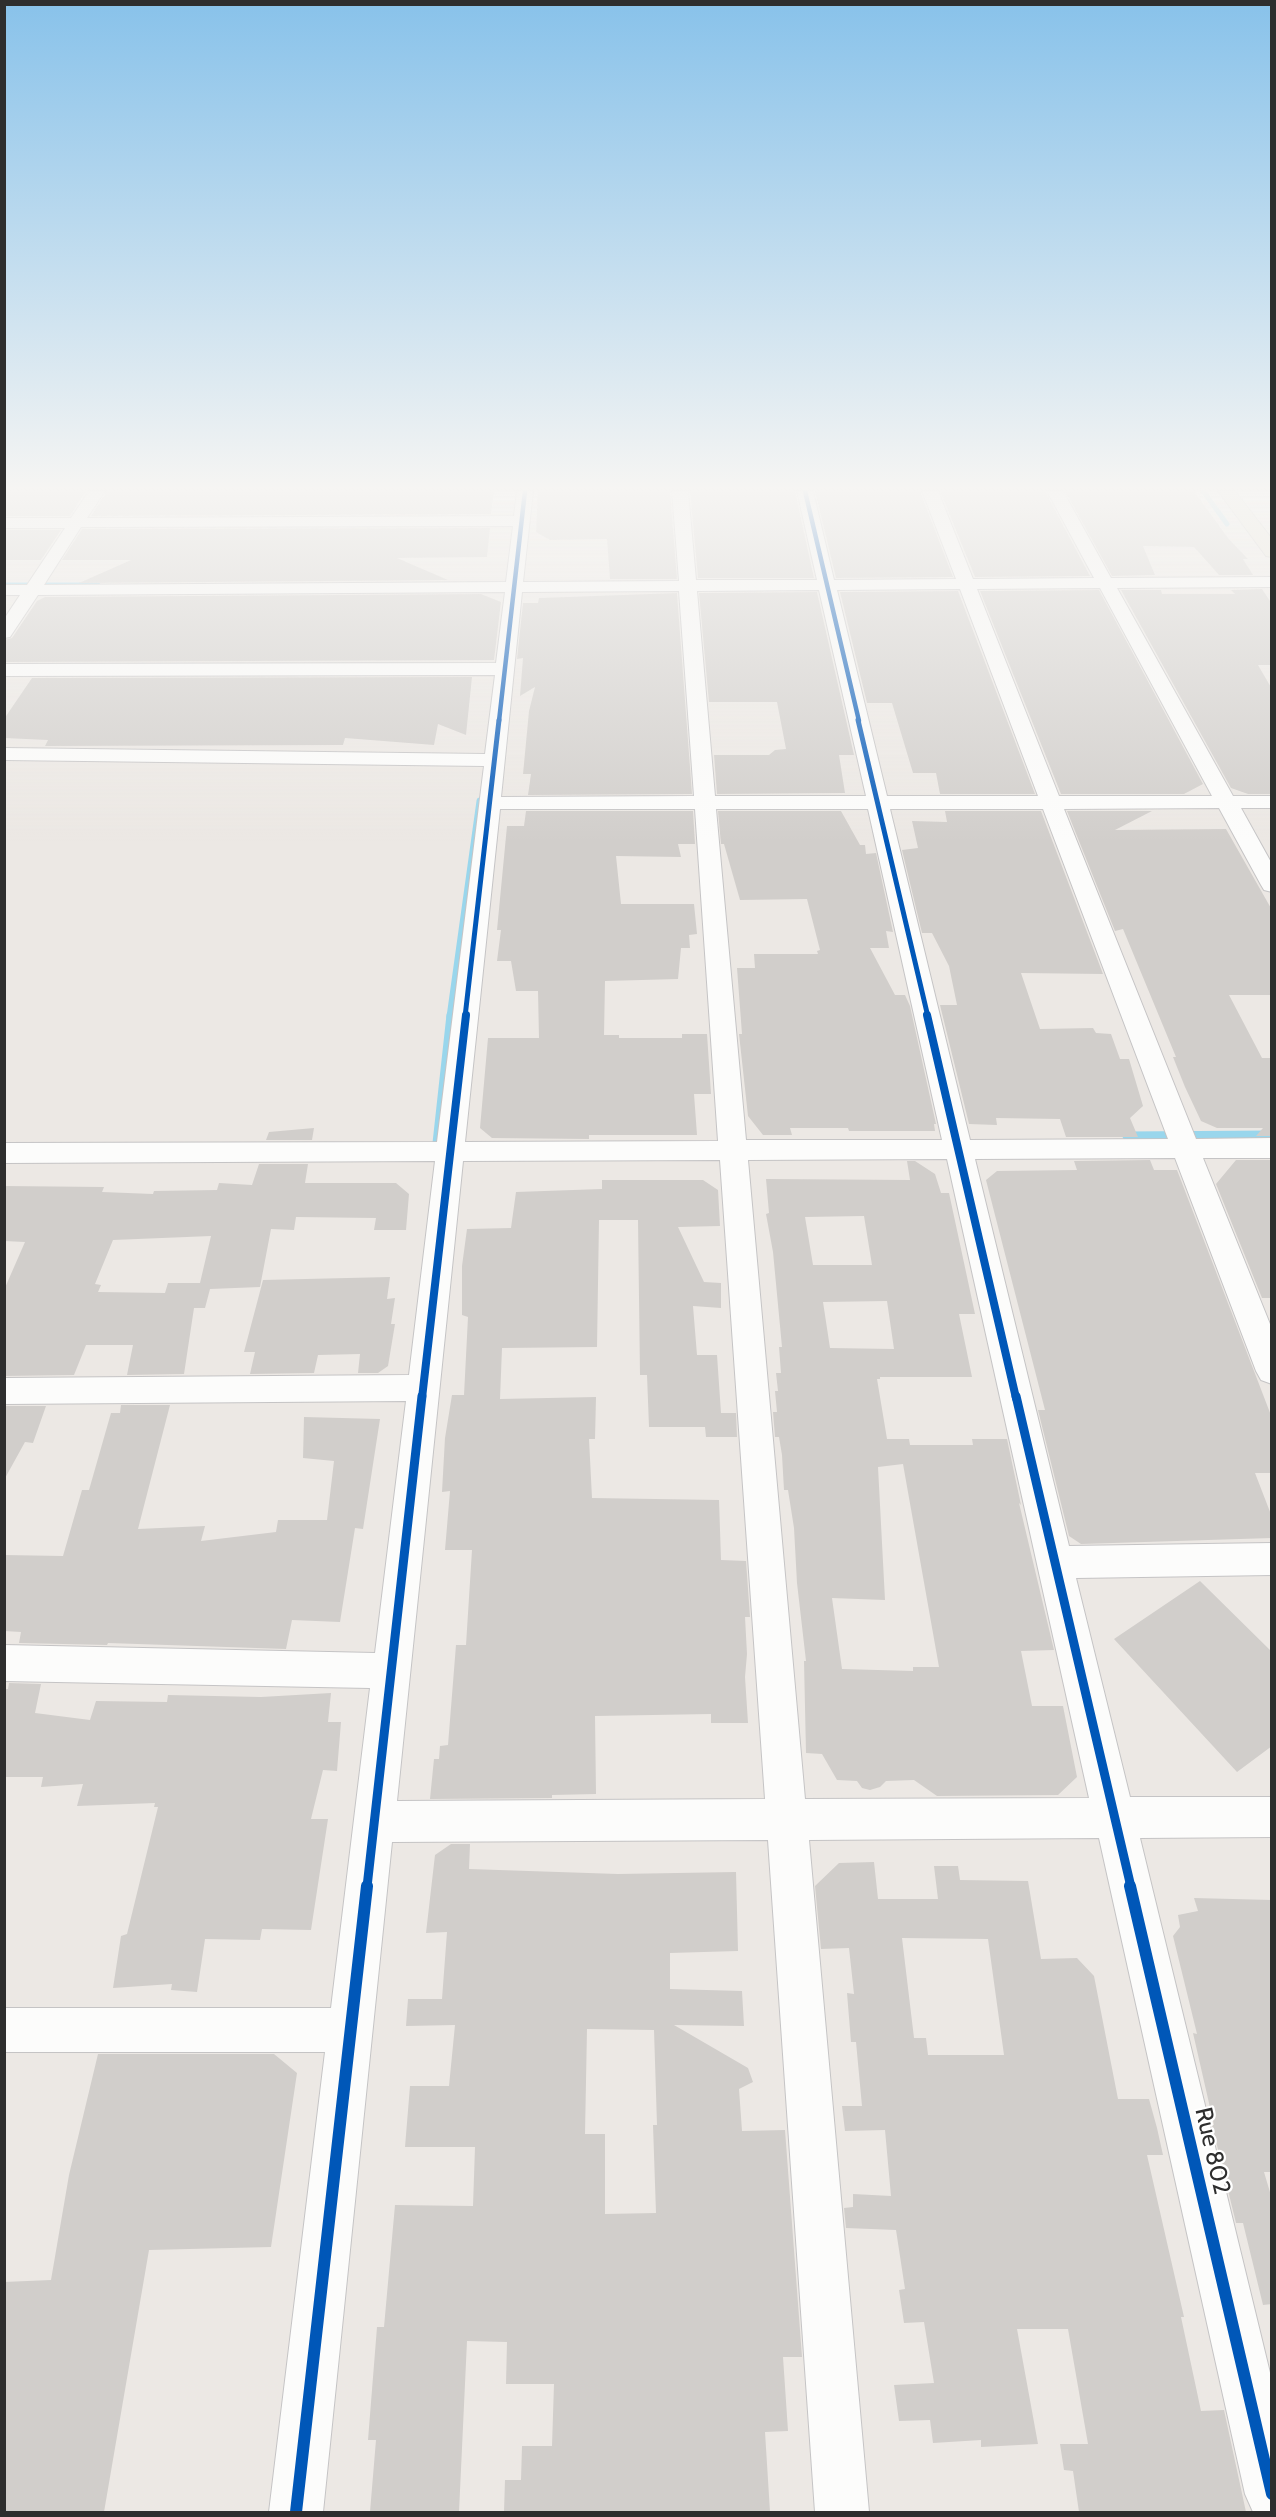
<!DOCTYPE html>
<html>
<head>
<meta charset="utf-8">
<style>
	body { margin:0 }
	#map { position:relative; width:1276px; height:2517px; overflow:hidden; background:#ece8e4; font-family:Cabin,sans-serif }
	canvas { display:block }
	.frame { position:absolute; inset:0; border:6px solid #2e2e2e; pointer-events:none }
</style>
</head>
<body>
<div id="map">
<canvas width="1276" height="2517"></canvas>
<div class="frame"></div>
</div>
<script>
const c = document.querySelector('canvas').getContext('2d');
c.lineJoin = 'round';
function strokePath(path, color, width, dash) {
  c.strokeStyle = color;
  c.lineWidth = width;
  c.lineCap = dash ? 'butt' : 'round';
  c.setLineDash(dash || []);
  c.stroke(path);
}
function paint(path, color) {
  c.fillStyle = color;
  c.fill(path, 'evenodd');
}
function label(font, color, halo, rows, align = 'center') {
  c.font = font + ' Cabin,sans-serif';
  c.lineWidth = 4.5;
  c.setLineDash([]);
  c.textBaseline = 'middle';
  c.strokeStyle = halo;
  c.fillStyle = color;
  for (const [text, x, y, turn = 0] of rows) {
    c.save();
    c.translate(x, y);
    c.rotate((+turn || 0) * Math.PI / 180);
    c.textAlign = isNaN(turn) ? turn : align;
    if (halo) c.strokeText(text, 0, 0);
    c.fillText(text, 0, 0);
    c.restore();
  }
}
const streamFar2 = new Path2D(`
	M 1203,491 L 1227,524
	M 4,585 L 98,585`);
const streamFar1 = new Path2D(`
	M 450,1017 L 480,801`);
const stream = new Path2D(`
	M 1127,1136 L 1269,1135
	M 437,1143 L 451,1015`);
const building = new Path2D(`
	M 4,491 L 86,491 L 70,516 L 4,516 Z
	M 107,491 L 494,491 L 491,514 L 91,516 Z
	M 538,491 L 670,491 L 677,579 L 610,579 L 607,539 L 550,540 L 536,532 Z
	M 690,491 L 795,491 L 814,578 L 698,578 Z
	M 815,491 L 920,491 L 953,577 L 836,578 Z
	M 940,491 L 1045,491 L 1090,576 L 975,577 Z
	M 1065,491 L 1194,491 L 1228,538 L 1248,559 L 1243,559 L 1253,575 L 1219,575 L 1194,547 L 1143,546 L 1155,575 L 1112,576 Z
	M 490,528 L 487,557 L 397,558 L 448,580 L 79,583 L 131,560 L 62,560 L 82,529 Z
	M 4,530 L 61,530 L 41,560 L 4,560 Z
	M 1262,589 L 1272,604 L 1272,665 L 1258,665 L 1272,689 L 1272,794 L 1248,794 L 1231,788 L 1121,590 L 1161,590 L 1162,594 L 1235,594 L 1231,590 Z
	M 1099,590 L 1203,784 L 1184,794 L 1061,794 L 980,591 Z
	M 958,591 L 1035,794 L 940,794 L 936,773 L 913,773 L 892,703 L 867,703 L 840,592 Z
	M 817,592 L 854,755 L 839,755 L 845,793 L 717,794 L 714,755 L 769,755 L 775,750 L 786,749 L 777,702 L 709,702 L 699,593 Z
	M 677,593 L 692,794 L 528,795 L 531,774 L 523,774 L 529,711 L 535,687 L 520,696 L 523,658 L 517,659 L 523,603 L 538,603 L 539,598 Z
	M 481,594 L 501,602 L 494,660 L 4,662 L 4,640 L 12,638 L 37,601 L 45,597 Z
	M 472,677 L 466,735 L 438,724 L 434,745 L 345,738 L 343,745 L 45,746 L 48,740 L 4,738 L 4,719 L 32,678 Z
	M 526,811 L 693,811 L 695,844 L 678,844 L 681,857 L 616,856 L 621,904 L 694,904 L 697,934 L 689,935 L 690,948 L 681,948 L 678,979 L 605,981 L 604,1035 L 619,1035 L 619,1038 L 682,1038 L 682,1034 L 707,1034 L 711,1094 L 694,1094 L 697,1135 L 589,1135 L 589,1139 L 492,1138 L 480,1128 L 488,1038 L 539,1038 L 538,991 L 516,991 L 511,961 L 497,961 L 501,930 L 497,930 L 507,826 L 524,826 Z
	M 718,811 L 841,811 L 860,845 L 865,845 L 866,854 L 876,853 L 893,932 L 886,931 L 889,948 L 870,948 L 895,995 L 905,995 L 910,1006 L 936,1124 L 934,1124 L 935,1131 L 849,1131 L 848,1128 L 790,1128 L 792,1135 L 763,1135 L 748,1116 L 739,1034 L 742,1034 L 737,968 L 755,968 L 754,954 L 818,954 L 817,951 L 820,950 L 807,899 L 740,900 L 724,844 L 721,844 Z
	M 945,811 L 1041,811 L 1103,974 L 1021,973 L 1040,1029 L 1093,1028 L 1096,1033 L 1111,1034 L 1120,1059 L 1129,1059 L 1143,1106 L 1130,1118 L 1138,1137 L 1066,1137 L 1060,1119 L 996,1118 L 997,1125 L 969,1124 L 940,1005 L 957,1005 L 949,966 L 932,933 L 922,933 L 902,850 L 918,848 L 912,821 L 947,822 Z
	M 1067,811 L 1152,811 L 1115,830 L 1226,829 L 1272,910 L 1272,995 L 1229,995 L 1262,1058 L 1272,1058 L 1272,1136 L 1256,1136 L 1263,1128 L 1217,1128 L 1201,1121 L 1185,1087 L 1173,1057 L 1176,1057 L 1123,929 L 1115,931 Z
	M 314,1128 L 312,1140 L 266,1140 L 269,1132 Z
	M 1150,1160 L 1154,1170 L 1177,1170 L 1272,1418 L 1272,1473 L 1255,1473 L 1272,1517 L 1272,1538 L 1081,1544 L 1069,1536 L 1038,1410 L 1045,1410 L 986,1180 L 997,1171 L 1077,1170 L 1074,1161 Z
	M 1236,1160 L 1272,1160 L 1272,1298 L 1262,1298 L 1216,1184 Z
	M 907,1161 L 915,1161 L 935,1174 L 941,1193 L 949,1193 L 975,1314 L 959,1314 L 972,1377 L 880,1377 L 880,1379 L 877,1379 L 887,1439 L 909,1439 L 910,1445 L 973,1445 L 972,1439 L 1007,1439 L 1021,1505 L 1019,1503 L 1054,1650 L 1021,1651 L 1032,1706 L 1063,1706 L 1077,1777 L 1058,1795 L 937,1796 L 914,1780 L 886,1781 L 880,1787 L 870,1790 L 862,1788 L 857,1781 L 837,1780 L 822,1754 L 806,1753 L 804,1661 L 806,1661 L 797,1583 L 794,1528 L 788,1490 L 784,1490 L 782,1455 L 779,1437 L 775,1437 L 773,1412 L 777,1412 L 775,1391 L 778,1391 L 776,1373 L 781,1373 L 779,1347 L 782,1347 L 773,1252 L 766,1214 L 769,1213 L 766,1179 L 910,1180 ZM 864,1216 L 872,1265 L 813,1265 L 805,1217 ZM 887,1301 L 894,1349 L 830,1348 L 823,1302 ZM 903,1464 L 939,1667 L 913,1667 L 913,1671 L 842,1669 L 832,1598 L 885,1600 L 878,1467 Z
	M 259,1164 L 308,1164 L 305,1183 L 396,1183 L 409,1194 L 406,1230 L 374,1230 L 376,1218 L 296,1217 L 294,1230 L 271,1229 L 260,1287 L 210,1289 L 205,1308 L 194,1308 L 184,1374 L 127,1375 L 133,1345 L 86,1345 L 74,1375 L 4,1376 L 4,1290 L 25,1242 L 4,1241 L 4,1186 L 104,1187 L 102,1192 L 153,1194 L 154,1191 L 217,1190 L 219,1183 L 252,1185 ZM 211,1236 L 200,1283 L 168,1283 L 165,1293 L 98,1292 L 101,1285 L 95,1284 L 113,1240 Z
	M 602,1180 L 703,1180 L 718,1190 L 720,1226 L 678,1227 L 704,1282 L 721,1283 L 721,1308 L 693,1306 L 697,1355 L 717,1355 L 721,1413 L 736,1413 L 737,1437 L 706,1437 L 705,1427 L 649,1427 L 647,1375 L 640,1375 L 638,1220 L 599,1220 L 597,1347 L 502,1348 L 500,1399 L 596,1397 L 595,1439 L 589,1439 L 592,1498 L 719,1500 L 721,1560 L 746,1561 L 750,1617 L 745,1617 L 747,1654 L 745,1677 L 748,1723 L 711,1723 L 711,1714 L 595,1716 L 596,1794 L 552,1795 L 552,1798 L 430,1799 L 434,1759 L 439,1759 L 440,1746 L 448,1745 L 456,1645 L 466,1645 L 472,1550 L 445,1550 L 450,1491 L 442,1492 L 445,1438 L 452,1395 L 464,1395 L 468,1317 L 462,1315 L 462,1266 L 467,1229 L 511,1228 L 516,1192 L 602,1189 Z
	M 390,1277 L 387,1299 L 395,1298 L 391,1324 L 395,1324 L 388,1366 L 378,1373 L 358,1373 L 360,1354 L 318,1355 L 314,1373 L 250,1374 L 255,1352 L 244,1352 L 263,1280 Z
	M 121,1405 L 170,1405 L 138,1529 L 205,1526 L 201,1541 L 276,1532 L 278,1520 L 327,1520 L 334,1461 L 303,1458 L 304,1417 L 380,1419 L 363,1529 L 355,1528 L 340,1622 L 292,1620 L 286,1649 L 108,1643 L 107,1645 L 19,1643 L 21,1632 L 4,1631 L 4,1555 L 63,1556 L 82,1490 L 89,1490 L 111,1413 L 120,1413 Z
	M 4,1406 L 46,1406 L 33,1443 L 25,1442 L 4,1480 Z
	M 1200,1581 L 1272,1652 L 1272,1746 L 1237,1772 L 1114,1639 Z
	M 9,1683 L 41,1684 L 35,1713 L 90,1720 L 96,1701 L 167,1702 L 168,1695 L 261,1697 L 331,1693 L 328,1722 L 341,1722 L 337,1771 L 323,1770 L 311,1819 L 328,1819 L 311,1930 L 262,1929 L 260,1940 L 205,1939 L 197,1992 L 171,1990 L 172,1984 L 113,1988 L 121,1936 L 127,1934 L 158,1807 L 154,1807 L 155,1803 L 77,1806 L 83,1784 L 41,1787 L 43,1777 L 4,1777 L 4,1689 L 8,1689 Z
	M 451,1844 L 470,1844 L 469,1869 L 618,1874 L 736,1872 L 738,1951 L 670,1953 L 670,1989 L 742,1991 L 744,2026 L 674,2025 L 748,2068 L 753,2082 L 739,2089 L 742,2131 L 785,2130 L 802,2357 L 783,2357 L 788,2431 L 765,2432 L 770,2512 L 504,2512 L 505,2480 L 521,2480 L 522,2446 L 552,2446 L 554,2384 L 506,2384 L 507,2342 L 467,2341 L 459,2512 L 370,2512 L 376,2440 L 368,2440 L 377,2327 L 384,2327 L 395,2205 L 473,2206 L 475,2147 L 405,2147 L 410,2086 L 449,2086 L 455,2025 L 406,2026 L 408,1999 L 442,1999 L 447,1932 L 426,1933 L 435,1855 ZM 587,2029 L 654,2030 L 657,2125 L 653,2125 L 656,2213 L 605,2214 L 605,2134 L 585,2134 Z
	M 874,1862 L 878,1899 L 938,1899 L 934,1866 L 958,1866 L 960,1880 L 1028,1881 L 1041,1959 L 1077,1958 L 1094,1976 L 1118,2099 L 1149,2099 L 1157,2128 L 1163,2155 L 1147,2155 L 1184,2317 L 1181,2317 L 1201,2411 L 1224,2410 L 1246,2512 L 1079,2512 L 1073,2471 L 1064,2470 L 1060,2444 L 1088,2444 L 1068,2329 L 1017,2329 L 1038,2444 L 981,2447 L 981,2440 L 933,2443 L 930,2420 L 899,2421 L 894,2385 L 934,2383 L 924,2322 L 904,2323 L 899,2290 L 905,2289 L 896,2230 L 846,2228 L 844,2208 L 853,2207 L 853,2194 L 891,2196 L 885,2130 L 845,2131 L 842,2106 L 862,2106 L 856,2042 L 851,2042 L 847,1993 L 854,1994 L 849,1948 L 821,1949 L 815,1886 L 839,1863 ZM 902,1938 L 988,1939 L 1004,2055 L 928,2055 L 926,2038 L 914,2038 Z
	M 1194,1898 L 1272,1900 L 1272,2172 L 1264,2172 L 1272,2199 L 1272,2304 L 1263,2305 L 1243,2223 L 1236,2223 L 1212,2125 L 1214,2125 L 1193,2033 L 1197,2034 L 1173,1936 L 1180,1927 L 1178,1915 L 1198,1911 Z
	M 98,2054 L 274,2054 L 297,2073 L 271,2247 L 149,2250 L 104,2512 L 4,2512 L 4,2282 L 51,2280 L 69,2175 Z`);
const minor = new Path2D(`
	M 89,491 L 105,491 L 87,518 L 514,516 L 517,491 L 533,491 L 523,582 L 679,581 L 672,491 L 688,491 L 696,580 L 817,580 L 797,491 L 813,491 L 834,580 L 956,579 L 922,491 L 938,491 L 973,579 L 1094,578 L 1047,491 L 1063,491 L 1111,578 L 1272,577 L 1272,587 L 1117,588 L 1233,796 L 1272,796 L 1272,808 L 1241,808 L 1272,864 L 1272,892 L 1264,890 L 1261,885 L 1219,808 L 1064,809 L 1196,1139 L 1272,1138 L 1272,1158 L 1203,1158 L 1272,1329 L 1272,1384 L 1261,1380 L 1256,1371 L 1175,1158 L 975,1159 L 1069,1546 L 1272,1543 L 1272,1575 L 1076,1578 L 1130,1797 L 1272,1797 L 1272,1837 L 1140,1838 L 1272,2381 L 1272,2512 L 1253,2512 L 1245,2494 L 1099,1838 L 809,1840 L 869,2512 L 815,2512 L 768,1840 L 392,1842 L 323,2512 L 269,2512 L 325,2052 L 4,2052 L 4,2008 L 331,2008 L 370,1688 L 4,1681 L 4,1645 L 375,1653 L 406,1401 L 4,1404 L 4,1378 L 409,1375 L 435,1161 L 4,1163 L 4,1143 L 437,1142 L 484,766 L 4,760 L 4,748 L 485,754 L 495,675 L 4,676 L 4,664 L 496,663 L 505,592 L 38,595 L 10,637 L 4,638 L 4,619 L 20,595 L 4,595 L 4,585 L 27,585 L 65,528 L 4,528 L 4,518 L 71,518 ZM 513,526 L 506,582 L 44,585 L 81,527 ZM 1100,588 L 1212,796 L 1059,796 L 977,589 ZM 960,589 L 1038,796 L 887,796 L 837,590 ZM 819,590 L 866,796 L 715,796 L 697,591 ZM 679,591 L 694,796 L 501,797 L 522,592 ZM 500,809 L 695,809 L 718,1141 L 465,1142 ZM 716,809 L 868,809 L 942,1140 L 746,1140 ZM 890,809 L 1043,809 L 1168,1139 L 970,1140 ZM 947,1159 L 1089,1798 L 805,1799 L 748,1160 ZM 720,1160 L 765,1799 L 397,1801 L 463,1161 Z`);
const primary = new Path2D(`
	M 1218,491 L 1235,491 L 1272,539 L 1272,557 L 1266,556 Z`);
const cyclewayFar4 = new Path2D(`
	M 805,491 L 859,721
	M 499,721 L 525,491`);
const cyclewayFar3 = new Path2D(`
	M 858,720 L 928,1017
	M 465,1017 L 499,720`);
const cyclewayFar2 = new Path2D(`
	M 927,1015 L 1016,1398
	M 422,1398 L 466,1015`);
const cyclewayFar1 = new Path2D(`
	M 1016,1396 L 1131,1887
	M 367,1887 L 422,1396`);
const cycleway = new Path2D(`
	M 1130,1886 L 1272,2494
	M 296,2512 L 367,1886`);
const nearStreetnames = [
	["Rue 802",1212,2151,77]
];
strokePath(streamFar2, '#99d6ec', 5);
strokePath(streamFar1, '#99d6ec', 7);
strokePath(stream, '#99d6ec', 9);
paint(building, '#d1cecb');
strokePath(minor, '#c5c4c5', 2);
strokePath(primary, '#c6c5c4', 2);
paint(minor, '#fcfcfb');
paint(primary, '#e8e4d6');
strokePath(cyclewayFar4, '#0057b8', 4.5);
strokePath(cyclewayFar3, '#0057b8', 5);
strokePath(cyclewayFar2, '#0057b8', 8);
strokePath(cyclewayFar1, '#0057b8', 9);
strokePath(cycleway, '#0057b8', 12);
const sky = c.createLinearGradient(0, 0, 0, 843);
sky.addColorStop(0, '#88c2ea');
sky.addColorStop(0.58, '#f6f5f3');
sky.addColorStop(1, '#f6f5f300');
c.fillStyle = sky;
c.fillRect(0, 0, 1276, 843);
label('24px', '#2e2e2e', '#fff', nearStreetnames);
</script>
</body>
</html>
